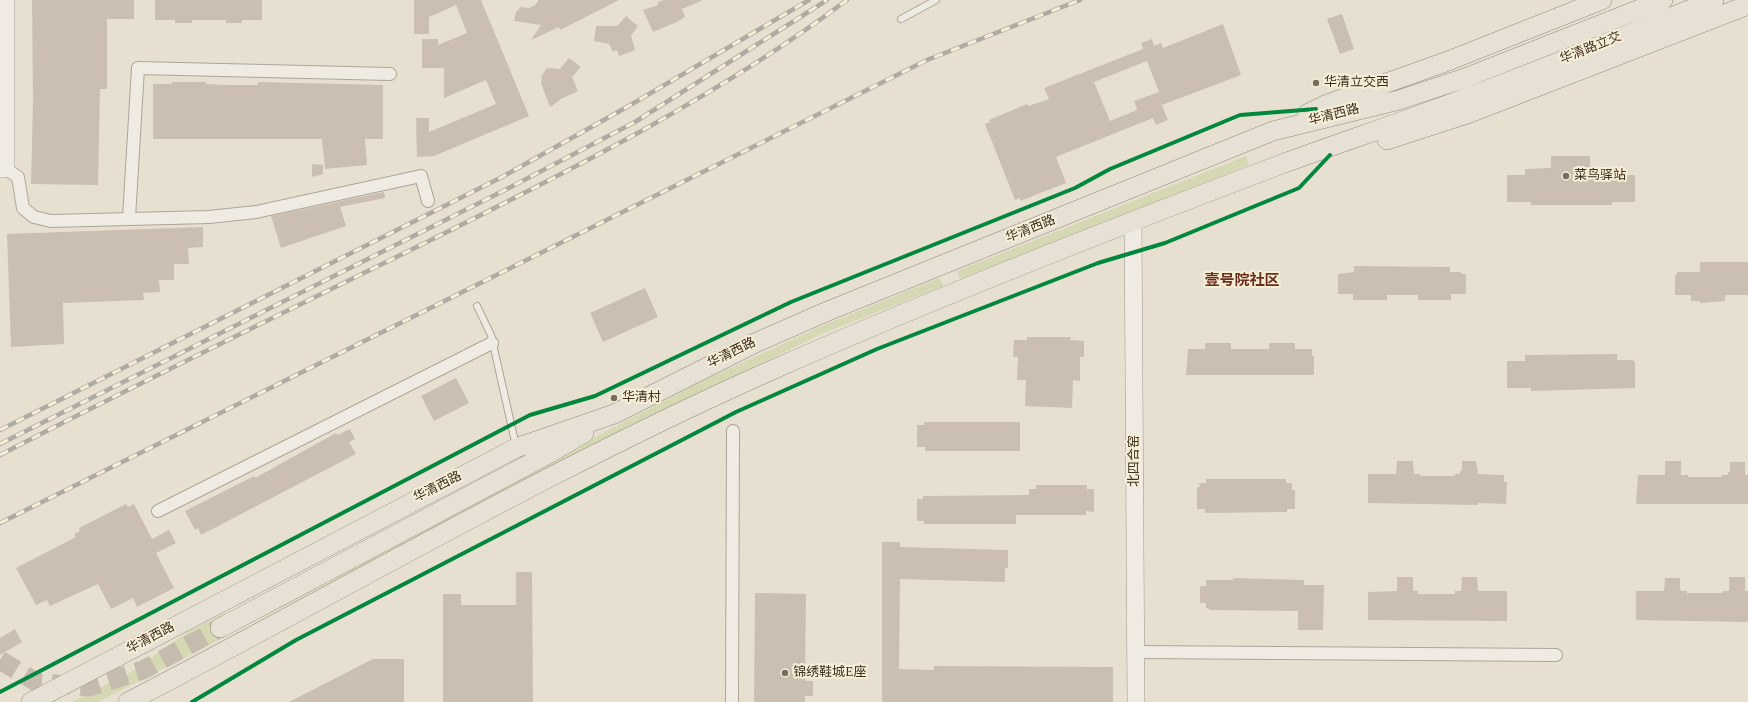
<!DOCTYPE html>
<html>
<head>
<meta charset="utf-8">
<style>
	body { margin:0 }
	canvas { display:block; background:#e7e0d1 }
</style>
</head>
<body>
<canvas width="1748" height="702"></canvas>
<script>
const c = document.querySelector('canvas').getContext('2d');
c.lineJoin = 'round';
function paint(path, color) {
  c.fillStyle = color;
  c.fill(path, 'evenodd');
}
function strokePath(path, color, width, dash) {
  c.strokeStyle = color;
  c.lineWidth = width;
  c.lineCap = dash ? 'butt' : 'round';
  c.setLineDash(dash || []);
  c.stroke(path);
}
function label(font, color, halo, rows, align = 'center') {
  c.font = font + ' Spectral,"Noto Sans SC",serif';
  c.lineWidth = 4;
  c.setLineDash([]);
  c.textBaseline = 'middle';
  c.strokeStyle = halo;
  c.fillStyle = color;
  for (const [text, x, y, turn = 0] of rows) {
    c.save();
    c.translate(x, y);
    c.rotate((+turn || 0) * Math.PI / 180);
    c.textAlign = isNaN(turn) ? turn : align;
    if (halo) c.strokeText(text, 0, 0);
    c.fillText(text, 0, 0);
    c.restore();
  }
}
const green = new Path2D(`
	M 1246,156 L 1249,165 L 960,279 L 957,271 Z
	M 939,278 L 943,286 L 824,333 L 707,389 L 98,702 L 72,702 L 131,672 L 189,631 L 223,614 L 230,629 L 702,381 L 822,326 Z`);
const building = new Path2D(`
	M 32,0 L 134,0 L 134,19 L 107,19 L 107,89 L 100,89 L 98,185 L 31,184 L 33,101 Z
	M 155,0 L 262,0 L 262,20 L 242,20 L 242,23 L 226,23 L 226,20 L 192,20 L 192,23 L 175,23 L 175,20 L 155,20 Z
	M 414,0 L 481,0 L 529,116 L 434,156 L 417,157 L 416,118 L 429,118 L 429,132 L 496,104 L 486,80 L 444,98 L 444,68 L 422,68 L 422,39 L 438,39 L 438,45 L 467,33 L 456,5 L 429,17 L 429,34 L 414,34 Z
	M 539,0 L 619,0 L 560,30 L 559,27 L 531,40 L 541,25 L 514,21 L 516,12 L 521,7 L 529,8 L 535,5 Z
	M 664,0 L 703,0 L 682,9 L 685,17 L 677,22 L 653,32 L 643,10 L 658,5 L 658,2 Z
	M 1342,14 L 1354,49 L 1340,54 L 1327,19 Z
	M 626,16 L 638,26 L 631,36 L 635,50 L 619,56 L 617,50 L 613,52 L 609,44 L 594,41 L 596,26 L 617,26 Z
	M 1223,24 L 1241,75 L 1162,105 L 1168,120 L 1156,125 L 1153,118 L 1056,157 L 1066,183 L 1020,201 L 1020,198 L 1015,200 L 985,124 L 990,122 L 989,120 L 1027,104 L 1028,106 L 1049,99 L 1044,88 L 1143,49 L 1141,43 L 1152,39 L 1154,46 L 1161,43 L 1163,48 ZM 1147,61 L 1159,92 L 1134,101 L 1137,110 L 1110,121 L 1094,82 Z
	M 569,58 L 581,67 L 572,77 L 578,91 L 559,100 L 559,101 L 550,107 L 541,83 L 542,75 L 547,68 L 560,69 Z
	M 172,82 L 206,82 L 206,84 L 225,85 L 258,85 L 258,82 L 383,85 L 383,139 L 365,139 L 367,165 L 325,169 L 322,139 L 153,139 L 153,84 L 172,84 Z
	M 1551,156 L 1590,156 L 1590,169 L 1617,169 L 1617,175 L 1635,175 L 1635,202 L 1612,202 L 1612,205 L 1531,205 L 1531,202 L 1507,202 L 1507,175 L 1525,175 L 1525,169 L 1551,168 Z
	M 312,164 L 323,165 L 323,174 L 312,177 Z
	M 384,192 L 385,198 L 340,207 L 346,226 L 281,248 L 271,216 Z
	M 203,227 L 203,247 L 188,248 L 189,264 L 174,264 L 174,280 L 159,280 L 160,292 L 143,293 L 144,300 L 63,303 L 64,344 L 11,347 L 7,234 Z
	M 1700,262 L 1748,262 L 1748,295 L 1725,295 L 1725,301 L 1700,303 L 1700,301 L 1691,301 L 1691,295 L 1675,295 L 1675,275 L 1677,275 L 1677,272 L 1700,272 Z
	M 1354,266 L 1450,267 L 1450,272 L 1461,272 L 1461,274 L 1466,274 L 1466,294 L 1451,294 L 1451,300 L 1418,300 L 1418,295 L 1387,295 L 1387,300 L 1353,300 L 1353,294 L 1338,294 L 1338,274 L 1354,272 Z
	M 645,288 L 658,317 L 603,342 L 590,313 Z
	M 1027,337 L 1071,337 L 1070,340 L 1084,341 L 1084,357 L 1080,357 L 1080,381 L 1073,380 L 1072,408 L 1025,406 L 1026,380 L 1017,380 L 1018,357 L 1013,357 L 1014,340 L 1027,340 Z
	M 1205,343 L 1231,343 L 1231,349 L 1269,349 L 1269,343 L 1295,343 L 1295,349 L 1312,349 L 1312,356 L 1314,356 L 1314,375 L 1186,375 L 1188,349 L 1205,349 Z
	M 1617,354 L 1617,360 L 1633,360 L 1635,362 L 1635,388 L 1531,391 L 1531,388 L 1507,388 L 1507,361 L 1525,361 L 1525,355 Z
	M 456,378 L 469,403 L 434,421 L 421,396 Z
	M 924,422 L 1020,422 L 1020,451 L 925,451 L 925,447 L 917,447 L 917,425 L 924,425 Z
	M 350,429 L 355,439 L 349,442 L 356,454 L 201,535 L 198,528 L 195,530 L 185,511 L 254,476 L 255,478 L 336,433 L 337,435 Z
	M 1397,461 L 1413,461 L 1414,474 L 1420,474 L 1420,476 L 1455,476 L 1455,474 L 1460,474 L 1460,471 L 1462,471 L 1462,461 L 1476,461 L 1478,474 L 1504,475 L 1504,482 L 1507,482 L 1506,504 L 1478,503 L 1478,505 L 1368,503 L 1368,474 L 1396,474 Z
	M 1665,461 L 1681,461 L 1681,475 L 1688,475 L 1688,477 L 1722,477 L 1722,475 L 1728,475 L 1728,472 L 1730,472 L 1730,462 L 1745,462 L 1745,475 L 1748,475 L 1748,504 L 1636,504 L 1638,475 L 1665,475 Z
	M 1206,479 L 1286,479 L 1286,483 L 1292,483 L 1292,490 L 1295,490 L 1295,509 L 1287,509 L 1287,512 L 1205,513 L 1205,509 L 1197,509 L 1197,487 L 1200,487 L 1199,483 L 1206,483 Z
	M 1036,485 L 1087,485 L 1087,489 L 1094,489 L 1094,512 L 1086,511 L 1086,515 L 1016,515 L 1016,524 L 924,524 L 924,521 L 917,521 L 917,499 L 923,499 L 923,496 L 1029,495 L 1029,489 L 1036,489 Z
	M 126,504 L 128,507 L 134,504 L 152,539 L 169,530 L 176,543 L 156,553 L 174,588 L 137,607 L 133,598 L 111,609 L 98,584 L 50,606 L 47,600 L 36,605 L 16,568 L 76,537 L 74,534 L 80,531 L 79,528 Z
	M 882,542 L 900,542 L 900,547 L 1008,550 L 1008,568 L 1005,568 L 1005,582 L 900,579 L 899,669 L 934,670 L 934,666 L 1113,667 L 1113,702 L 882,702 Z
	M 516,572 L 532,572 L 533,702 L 443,702 L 443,594 L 461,594 L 461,605 L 516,605 Z
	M 1397,577 L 1413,577 L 1413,591 L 1418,591 L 1418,594 L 1455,594 L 1455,591 L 1461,591 L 1462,577 L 1477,577 L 1478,591 L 1507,591 L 1507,621 L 1368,620 L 1368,592 L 1397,591 Z
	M 1729,577 L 1745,577 L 1745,591 L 1748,591 L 1748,620 L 1746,622 L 1636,620 L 1636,591 L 1664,591 L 1665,578 L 1680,578 L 1680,588 L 1681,591 L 1687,591 L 1687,593 L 1723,593 L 1723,591 L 1729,591 Z
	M 1233,578 L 1304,580 L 1304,585 L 1324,585 L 1323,630 L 1298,630 L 1298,611 L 1211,610 L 1206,608 L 1206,603 L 1200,603 L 1200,586 L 1206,586 L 1206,580 L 1233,580 Z
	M 755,593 L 806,594 L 805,681 L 813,681 L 813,696 L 805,696 L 805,702 L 754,702 Z
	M 15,629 L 22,642 L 0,655 L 0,638 Z
	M 373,659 L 404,659 L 404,702 L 289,702 Z`);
const primaryTunnel = new Path2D(`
	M 0,660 L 36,682 L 89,687 L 143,670 L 220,628`);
const lane = new Path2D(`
	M 901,19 L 936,0
	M 477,306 L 491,335 L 516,446`);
const street = new Path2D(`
	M 6,169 L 18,177 L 23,208 L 34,217 L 51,221 L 209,217 L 256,212 L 421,176 L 428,201
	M 129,218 L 138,68 L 390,74
	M 158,511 L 492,343
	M 1137,652 L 1556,655
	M 732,702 L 733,431`);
const secondary = new Path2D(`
	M 0,169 L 6,169 L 6,0
	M 1133,220 L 1136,702`);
const primary = new Path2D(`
	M 1307,114 L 1325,105 L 1448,61 L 1602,0
	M 1387,140 L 1470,113 L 1748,5
	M 220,628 L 550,453 L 584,433
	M 31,702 L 516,448 L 614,414 L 755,343 L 828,311 L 1273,131 L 1399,100 L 1465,78 L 1663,0
	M 128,702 C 342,591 551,468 772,370 C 939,296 1110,229 1282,164 C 1345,141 1408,120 1471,96 C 1552,65 1633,32 1714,0`);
const rail = new Path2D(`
	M 0,430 L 502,177 L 627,107 L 809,0
	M 0,444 L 507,189 L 635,122 L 827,0
	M 0,455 C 145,380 291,309 437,237 C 579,166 720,95 847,0
	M 0,523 L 927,60 L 1080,0`);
const cycleway = new Path2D(`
	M 0,692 L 530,415 L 595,396 L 791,302 L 1075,188 L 1110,169 L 1240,115 L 1316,109
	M 192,702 L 296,640 L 736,412 L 877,349 L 1098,263 L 1165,243 L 1299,188 L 1330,155`);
const markers = [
	[1316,83,4,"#786c5e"],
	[1566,176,4,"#786c5e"],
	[614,398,4,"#786c5e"],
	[785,673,4,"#786c5e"]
];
const streetNames = [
	["华清路立交",1591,49,-22],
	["华清西路",1334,116,-14],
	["华清西路",1031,230,-22],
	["华清西路",732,354,-26],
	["北四合窑",1135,461,-90],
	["华清西路",438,488,-27],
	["华清西路",151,639,-28]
];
const poiNames = [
	["华清立交西",1324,83],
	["菜鸟驿站",1574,176],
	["华清村",622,398],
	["锦绣鞋城E座",793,673]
];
const quarterNames = [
	["壹号院社区",1242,282]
];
paint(green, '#d6d7b3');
paint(building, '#cbbfb2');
strokePath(primaryTunnel, '#c5bcae', 19, [19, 10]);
strokePath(lane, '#ada599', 8);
strokePath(street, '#ada599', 14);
strokePath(secondary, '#9c958a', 18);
strokePath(primary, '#928b80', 20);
strokePath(lane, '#efebe3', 6);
strokePath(street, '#efebe3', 12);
strokePath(secondary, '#efebe3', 17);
strokePath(primary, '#e6e1d4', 19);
strokePath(rail, '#afaaa2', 4.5);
strokePath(rail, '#f7eed8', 3, [9]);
strokePath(cycleway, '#00873e', 4);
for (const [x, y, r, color] of markers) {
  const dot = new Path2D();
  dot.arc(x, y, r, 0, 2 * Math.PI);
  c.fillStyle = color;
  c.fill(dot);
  strokePath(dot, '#f7eed8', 1.5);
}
label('13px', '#3d2e20', '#f7eed8', streetNames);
label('13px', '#3d2e20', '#f7eed8', poiNames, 'left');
label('bold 15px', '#6b2e1e', '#f7eed8', quarterNames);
</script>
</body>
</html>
